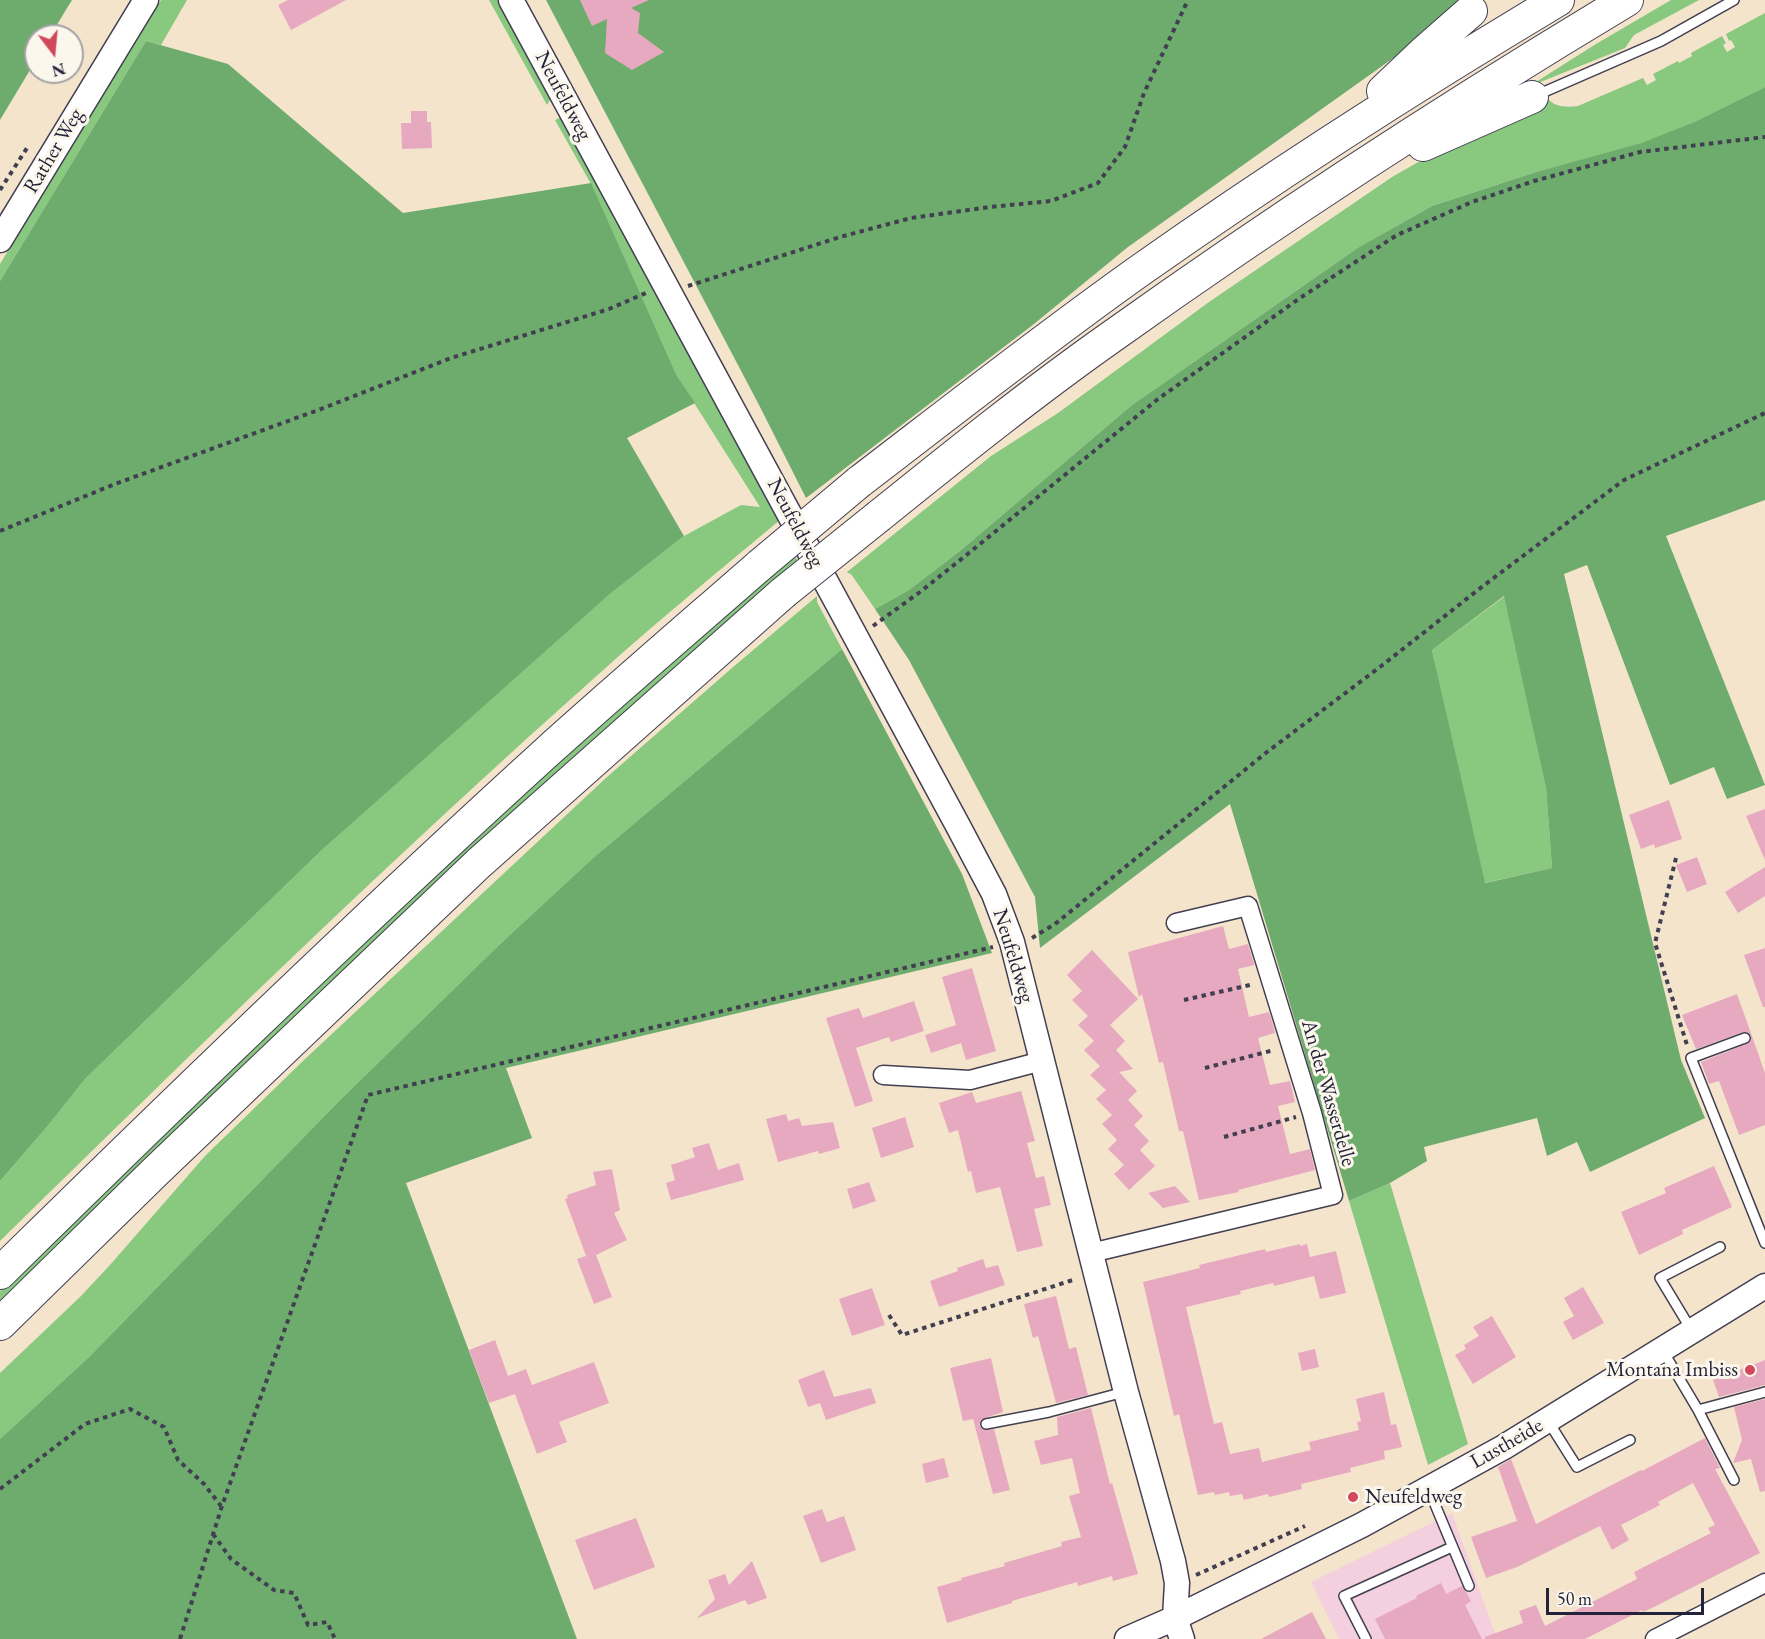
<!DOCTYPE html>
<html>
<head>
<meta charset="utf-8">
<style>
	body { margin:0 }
	#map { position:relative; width:1765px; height:1639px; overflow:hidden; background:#f5e4cc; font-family:"EB Garamond",serif }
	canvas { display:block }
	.north { position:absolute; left:24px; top:24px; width:60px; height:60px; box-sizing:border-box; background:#fbf7ec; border:2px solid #a4a2a5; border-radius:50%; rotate:164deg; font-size:16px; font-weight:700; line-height:24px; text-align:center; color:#22223b }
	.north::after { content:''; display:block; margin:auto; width:21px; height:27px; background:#d1495b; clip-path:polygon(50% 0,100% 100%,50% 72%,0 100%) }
	.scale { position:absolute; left:1546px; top:1588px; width:158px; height:27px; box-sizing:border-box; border:3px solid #22223b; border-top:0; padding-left:8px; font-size:18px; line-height:21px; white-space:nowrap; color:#22223b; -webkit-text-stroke:4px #fbf7ec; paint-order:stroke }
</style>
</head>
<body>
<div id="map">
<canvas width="1765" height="1639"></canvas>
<div class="north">N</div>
<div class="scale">50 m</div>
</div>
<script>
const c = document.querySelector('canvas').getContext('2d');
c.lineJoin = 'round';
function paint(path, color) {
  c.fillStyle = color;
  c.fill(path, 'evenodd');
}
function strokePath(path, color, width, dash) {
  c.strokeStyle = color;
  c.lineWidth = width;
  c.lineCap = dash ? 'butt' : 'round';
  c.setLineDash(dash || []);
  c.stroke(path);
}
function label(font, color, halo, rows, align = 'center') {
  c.font = font + ' "EB Garamond",serif';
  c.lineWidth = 6;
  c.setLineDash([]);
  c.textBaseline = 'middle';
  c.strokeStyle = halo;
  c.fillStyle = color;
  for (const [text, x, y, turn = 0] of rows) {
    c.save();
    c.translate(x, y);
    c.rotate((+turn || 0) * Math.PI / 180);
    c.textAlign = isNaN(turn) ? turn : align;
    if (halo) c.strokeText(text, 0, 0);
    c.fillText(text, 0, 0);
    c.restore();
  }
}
const built = new Path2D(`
	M 1452,1513 L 1497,1639 L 1339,1639 L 1311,1582 Z`);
const green = new Path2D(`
	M 161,0 L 187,0 L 161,45 L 146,41 L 0,281 L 0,264 Z
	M 489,0 L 498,0 L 551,98 L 547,105 Z
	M 1671,0 L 1699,0 L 1634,35 L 1625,48 L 1528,87 L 1596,44 Z
	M 1765,13 L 1765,87 L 1694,122 L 1642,144 L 1536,172 L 1432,206 L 1359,247 L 1132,405 L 961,550 L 909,590 L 875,609 L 851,574 L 848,573 L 847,572 L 991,456 L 1058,413 L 1209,302 L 1392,177 L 1450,144 L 1531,105 L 1549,100 C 1557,108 1568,107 1578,106 L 1643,78 L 1647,85 L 1656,80 L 1653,74 L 1678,61 L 1679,63 L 1692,56 L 1691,53 L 1722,36 L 1726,43 L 1723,45 L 1727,52 L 1735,47 L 1731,40 L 1729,41 L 1726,34 Z
	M 561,117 L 780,520 C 720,570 659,620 601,672 C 395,855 197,1048 0,1241 L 0,1181 L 46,1128 L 85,1079 L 323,849 L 418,764 L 610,594 L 684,536 L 741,505 L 760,507 L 677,376 L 591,184 L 555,120 Z
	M 794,555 L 800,564 L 0,1304 L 0,1291 L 262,1036 L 603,719 Z
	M 817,596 L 817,602 L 842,649 L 593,858 L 499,945 L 341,1099 L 90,1356 L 0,1439 L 0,1373 L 80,1297 L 110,1265 L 205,1156 L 305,1059 L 607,777 L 732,668 Z
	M 1505,596 L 1546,788 L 1552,868 L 1484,883 L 1432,650 Z
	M 1390,1183 L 1468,1444 L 1428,1465 L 1349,1201 Z`);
const forest = new Path2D(`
	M 0,0 L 72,0 L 50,36 L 36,36 L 36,60 L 0,120 Z
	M 546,0 L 1468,0 L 1465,7 L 1128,247 L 1034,324 L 806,498 L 759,405 Z
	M 146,41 L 228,64 L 403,213 L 591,183 L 677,376 L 695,403 L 627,438 L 684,536 L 610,594 L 323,849 L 85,1079 L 46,1128 L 0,1181 L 0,281 Z
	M 1765,87 L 1765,500 L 1666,536 L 1765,785 L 1727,799 L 1714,767 L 1670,785 L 1587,565 L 1564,574 L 1681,1060 L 1705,1118 L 1590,1172 L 1577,1142 L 1547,1156 L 1537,1118 L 1424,1147 L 1427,1161 L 1390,1183 L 1349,1201 L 1230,804 L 1040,948 L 1035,897 L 909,660 L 875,609 L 909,590 L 961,550 L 1132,405 L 1359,247 L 1432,206 L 1536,172 L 1642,143 L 1694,122 ZM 1504,596 L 1546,788 L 1552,868 L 1485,883 L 1432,650 Z
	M 842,649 L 962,874 L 992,953 L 506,1068 L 532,1138 L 406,1183 L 577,1639 L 0,1639 L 0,1439 L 90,1356 L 341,1099 L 499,945 L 593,858 Z`);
const building = new Path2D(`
	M 288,0 L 346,0 L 291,30 L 278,5 Z
	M 580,0 L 649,0 L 631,8 L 640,13 L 638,33 L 664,52 L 632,70 L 605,53 L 607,19 L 592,26 Z
	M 411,111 L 427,111 L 427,122 L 431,122 L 432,148 L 402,149 L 401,123 L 411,123 Z
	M 1669,800 L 1682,839 L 1655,848 L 1654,844 L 1641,849 L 1629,815 Z
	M 1765,809 L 1765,860 L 1746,816 Z
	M 1697,857 L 1707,884 L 1687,892 L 1676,865 Z
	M 1765,867 L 1765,896 L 1738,913 L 1725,892 Z
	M 1223,926 L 1229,949 L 1248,944 L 1254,964 L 1254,965 L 1238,969 L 1249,1017 L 1269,1012 L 1272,1021 L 1275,1033 L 1258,1038 L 1270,1085 L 1290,1081 L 1295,1102 L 1278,1106 L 1290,1154 L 1310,1149 L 1315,1170 L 1238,1190 L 1239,1192 L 1199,1200 L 1183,1131 L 1179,1131 L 1163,1062 L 1159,1063 L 1142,994 L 1139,997 L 1128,952 Z
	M 1765,948 L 1765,1007 L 1763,1007 L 1744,955 Z
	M 1092,950 L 1138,999 L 1110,1025 L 1125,1041 L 1116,1050 L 1133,1069 L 1119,1072 L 1137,1091 L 1128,1100 L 1143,1116 L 1134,1125 L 1149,1141 L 1140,1150 L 1155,1166 L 1129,1190 L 1114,1174 L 1124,1165 L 1108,1149 L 1117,1140 L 1102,1124 L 1112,1115 L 1096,1099 L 1106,1090 L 1090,1075 L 1100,1066 L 1084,1050 L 1094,1041 L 1078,1025 L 1088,1016 L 1072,1000 L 1082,991 L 1067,975 Z
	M 972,968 L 996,1051 L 966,1060 L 961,1043 L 931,1053 L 925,1035 L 956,1025 L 942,977 Z
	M 1737,994 L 1765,1073 L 1765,1125 L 1739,1135 L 1719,1081 L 1709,1084 L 1701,1062 L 1747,1044 L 1751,1040 L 1751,1035 L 1747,1032 L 1743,1032 L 1696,1049 L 1682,1015 Z
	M 914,1001 L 924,1031 L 891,1042 L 889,1037 L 856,1048 L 873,1101 L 855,1107 L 826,1018 L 859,1008 L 863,1018 Z
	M 1021,1091 L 1035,1141 L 1027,1143 L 1036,1178 L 1044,1176 L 1051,1205 L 1034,1209 L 1043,1246 L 1017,1252 L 1000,1187 L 976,1193 L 971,1171 L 968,1172 L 958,1130 L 949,1133 L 939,1103 L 972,1092 L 976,1103 Z
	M 786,1114 L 788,1121 L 799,1118 L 802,1126 L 833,1122 L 840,1148 L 819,1154 L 818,1151 L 778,1162 L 766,1119 Z
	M 905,1117 L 914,1147 L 881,1158 L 872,1128 Z
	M 709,1143 L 718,1170 L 739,1163 L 744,1180 L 671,1200 L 666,1183 L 675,1180 L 671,1165 L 695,1157 L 692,1148 Z
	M 1714,1166 L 1732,1207 L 1682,1230 L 1683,1234 L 1639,1255 L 1621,1212 L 1666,1193 L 1664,1188 Z
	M 612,1169 L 620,1210 L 614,1213 L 627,1240 L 596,1255 L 612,1297 L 594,1304 L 577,1259 L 586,1256 L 565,1199 L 568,1198 L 567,1195 L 596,1185 L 593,1172 Z
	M 869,1182 L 876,1201 L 853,1209 L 847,1189 Z
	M 1175,1186 L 1190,1202 L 1163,1208 L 1148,1193 Z
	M 1300,1244 L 1300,1246 L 1307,1244 L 1310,1257 L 1336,1251 L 1346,1293 L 1320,1299 L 1314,1276 L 1274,1286 L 1273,1283 L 1240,1291 L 1241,1294 L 1186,1307 L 1214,1424 L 1222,1422 L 1230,1454 L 1259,1448 L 1262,1462 L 1311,1450 L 1309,1442 L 1359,1430 L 1357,1422 L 1361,1421 L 1356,1399 L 1384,1392 L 1391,1425 L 1396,1424 L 1402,1447 L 1384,1451 L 1385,1459 L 1350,1468 L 1351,1472 L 1301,1484 L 1302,1489 L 1269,1497 L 1268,1494 L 1244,1500 L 1242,1494 L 1230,1496 L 1229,1492 L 1215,1495 L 1214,1492 L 1198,1495 L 1179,1414 L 1174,1416 L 1143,1282 L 1200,1268 L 1199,1265 L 1265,1249 L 1266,1252 Z
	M 983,1259 L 986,1268 L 998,1265 L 1005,1285 L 939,1307 L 930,1281 L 958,1271 L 957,1268 Z
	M 1583,1287 L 1604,1323 L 1573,1340 L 1563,1322 L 1574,1316 L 1564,1298 Z
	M 872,1288 L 885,1325 L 852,1336 L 839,1299 Z
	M 1056,1296 L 1069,1349 L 1076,1347 L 1088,1395 L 1056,1403 L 1038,1336 L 1033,1338 L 1024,1304 Z
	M 1492,1316 L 1516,1357 L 1473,1384 L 1455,1355 L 1466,1349 L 1464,1345 L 1479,1336 L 1473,1327 Z
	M 495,1340 L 508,1376 L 526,1369 L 532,1385 L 594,1362 L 609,1403 L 559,1422 L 567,1442 L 537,1454 L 515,1394 L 489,1403 L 469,1350 Z
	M 1315,1349 L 1319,1367 L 1302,1371 L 1298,1353 Z
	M 991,1358 L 1003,1412 L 982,1419 L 979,1425 L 984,1430 L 994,1429 L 1010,1490 L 993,1494 L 973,1419 L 963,1421 L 950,1368 Z
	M 1765,1360 L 1765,1385 L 1719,1397 L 1713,1380 Z
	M 824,1370 L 834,1397 L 871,1388 L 876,1403 L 826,1420 L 820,1403 L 808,1407 L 798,1380 Z
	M 1765,1399 L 1765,1491 L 1760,1492 L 1751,1459 L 1733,1463 L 1742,1440 L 1734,1407 Z
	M 1091,1408 L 1110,1484 L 1112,1483 L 1138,1574 L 1113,1581 L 1112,1576 L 1078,1586 L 1077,1582 L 1012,1601 L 1012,1603 L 947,1623 L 937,1587 L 962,1580 L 961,1578 L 1005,1566 L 1004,1563 L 1062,1546 L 1061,1542 L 1081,1537 L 1069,1496 L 1080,1493 L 1072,1458 L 1041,1465 L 1034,1441 L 1058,1435 L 1057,1417 Z
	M 1705,1438 L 1720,1468 L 1715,1469 L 1760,1553 L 1652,1608 L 1643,1612 L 1642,1610 L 1585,1639 L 1485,1639 L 1485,1637 L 1523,1623 L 1519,1611 L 1536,1605 L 1545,1626 L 1637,1579 L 1634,1572 L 1711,1533 L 1708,1528 L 1715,1525 L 1693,1483 L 1658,1502 L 1660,1505 L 1621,1525 L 1629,1540 L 1612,1550 L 1600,1526 L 1517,1567 L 1486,1578 L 1471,1537 L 1517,1521 L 1498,1467 L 1511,1459 L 1536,1524 L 1641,1470 L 1642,1471 Z
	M 944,1458 L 949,1477 L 926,1483 L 922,1464 Z
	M 822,1509 L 827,1522 L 844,1516 L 856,1550 L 821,1563 L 803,1516 Z
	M 636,1518 L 655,1567 L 594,1590 L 575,1540 Z
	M 752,1561 L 767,1598 L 748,1605 L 745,1600 L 697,1618 L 715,1599 L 708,1580 L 725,1574 L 729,1585 Z
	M 1441,1583 L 1446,1594 L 1462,1586 L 1466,1592 L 1471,1601 L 1465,1605 L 1482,1639 L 1385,1639 L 1375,1619 L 1417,1598 L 1416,1596 Z
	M 1312,1612 L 1326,1639 L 1261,1639 Z`);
const path = new Path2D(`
	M 0,190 L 27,148
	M 688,286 L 840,237 L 911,218 L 990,207 L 1051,201 L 1098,183 L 1125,147 L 1144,93 L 1188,0
	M 0,531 L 115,484 L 321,409 L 451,358 L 609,309 L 646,293
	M 873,626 L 920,592 L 964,557 L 1158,399 L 1300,298 L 1397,235 L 1472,202 L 1534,181 L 1640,152 L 1765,137
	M 1676,858 L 1655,943 L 1687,1045
	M 1032,938 L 1055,924 L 1267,752 L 1380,667 L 1483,586 L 1624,480 L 1765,413
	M 1184,1000 L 1254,984
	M 1205,1068 L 1274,1050
	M 1224,1137 L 1296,1117
	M 889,1315 L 902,1335 L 1076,1279
	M 0,1489 L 85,1424 L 130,1409 L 164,1427 L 178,1460 L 204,1484 L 221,1506
	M 213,1534 L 231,1559 L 274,1590 L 294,1593 L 308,1625 L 327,1622 L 335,1639
	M 1196,1575 L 1305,1526
	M 180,1639 L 222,1506 L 368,1095 L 993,947`);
const lane = new Path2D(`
	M 1537,95 L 1661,41 L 1734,0
	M 1745,1038 L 1691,1058 L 1765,1243
	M 1692,1331 L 1660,1278 L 1720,1247
	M 1663,1351 L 1698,1410 L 1734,1480
	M 1698,1410 L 1765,1392
	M 1548,1421 L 1577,1467 L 1630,1440
	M 986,1424 L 1049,1412 L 1124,1392
	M 1429,1490 L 1469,1586
	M 1366,1639 L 1344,1596 L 1452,1547`);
const street = new Path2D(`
	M 883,1075 L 970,1080 L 1042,1061
	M 1091,1253 L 1333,1195 L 1312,1113 L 1248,906 L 1176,923
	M 1655,1639 L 1765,1583`);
const secondary = new Path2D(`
	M 511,0 L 957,824 L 994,894 L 1012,942 L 1126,1392 L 1173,1561 L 1177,1583 L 1175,1618 L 1182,1639
	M 0,240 L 146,0
	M 1127,1639 L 1175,1618 L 1362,1525 L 1504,1447 L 1765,1286`);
const highway = new Path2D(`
	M 1383,91 L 1423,53 L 1471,11
	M 1423,145 L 1532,97
	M 859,482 C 953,410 1046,337 1142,269 C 1277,174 1416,85 1558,0
	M 879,516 C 956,454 1033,392 1114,335 C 1281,216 1452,105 1627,0
	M 0,1273 C 180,1096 361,921 548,751 C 618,688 689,627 760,565
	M 0,1324 L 155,1172 L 479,863 L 783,593`);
const highwayBridge = new Path2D(`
	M 760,565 L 859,482
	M 783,593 L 879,516`);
const markers = [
	[1750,1370,6,"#d1495b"],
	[1353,1497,6,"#d1495b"]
];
const streetNames = [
	["Neufeldweg",563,96,62],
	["Rather Weg",54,151,-59],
	["Neufeldweg",795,523,62],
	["Neufeldweg",1013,956,73],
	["An der Wasserdelle",1328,1093,74],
	["Lustheide",1507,1444,-30]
];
const poiNames = [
	["Montana Imbiss",1738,1370],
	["Neufeldweg",1365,1497,"left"]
];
paint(built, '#f4cfde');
paint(green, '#88c87f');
paint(forest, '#6eac6e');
paint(building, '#e6a9c0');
strokePath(lane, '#423f51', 12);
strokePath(street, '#423f51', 21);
strokePath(secondary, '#423f51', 27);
strokePath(highway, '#423f51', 34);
strokePath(path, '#423f51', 4, [4.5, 4.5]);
strokePath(lane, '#fff', 9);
strokePath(street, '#fff', 18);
strokePath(secondary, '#fff', 24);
strokePath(highway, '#fff', 32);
strokePath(highwayBridge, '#423f51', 34, []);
strokePath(highwayBridge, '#fff', 32);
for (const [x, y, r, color] of markers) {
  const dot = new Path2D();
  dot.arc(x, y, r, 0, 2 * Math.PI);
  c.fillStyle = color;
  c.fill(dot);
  strokePath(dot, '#fbf7ec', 2);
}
label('21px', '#22223b', '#fbf7ec', streetNames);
label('21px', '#22223b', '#fbf7ec', poiNames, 'right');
</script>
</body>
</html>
